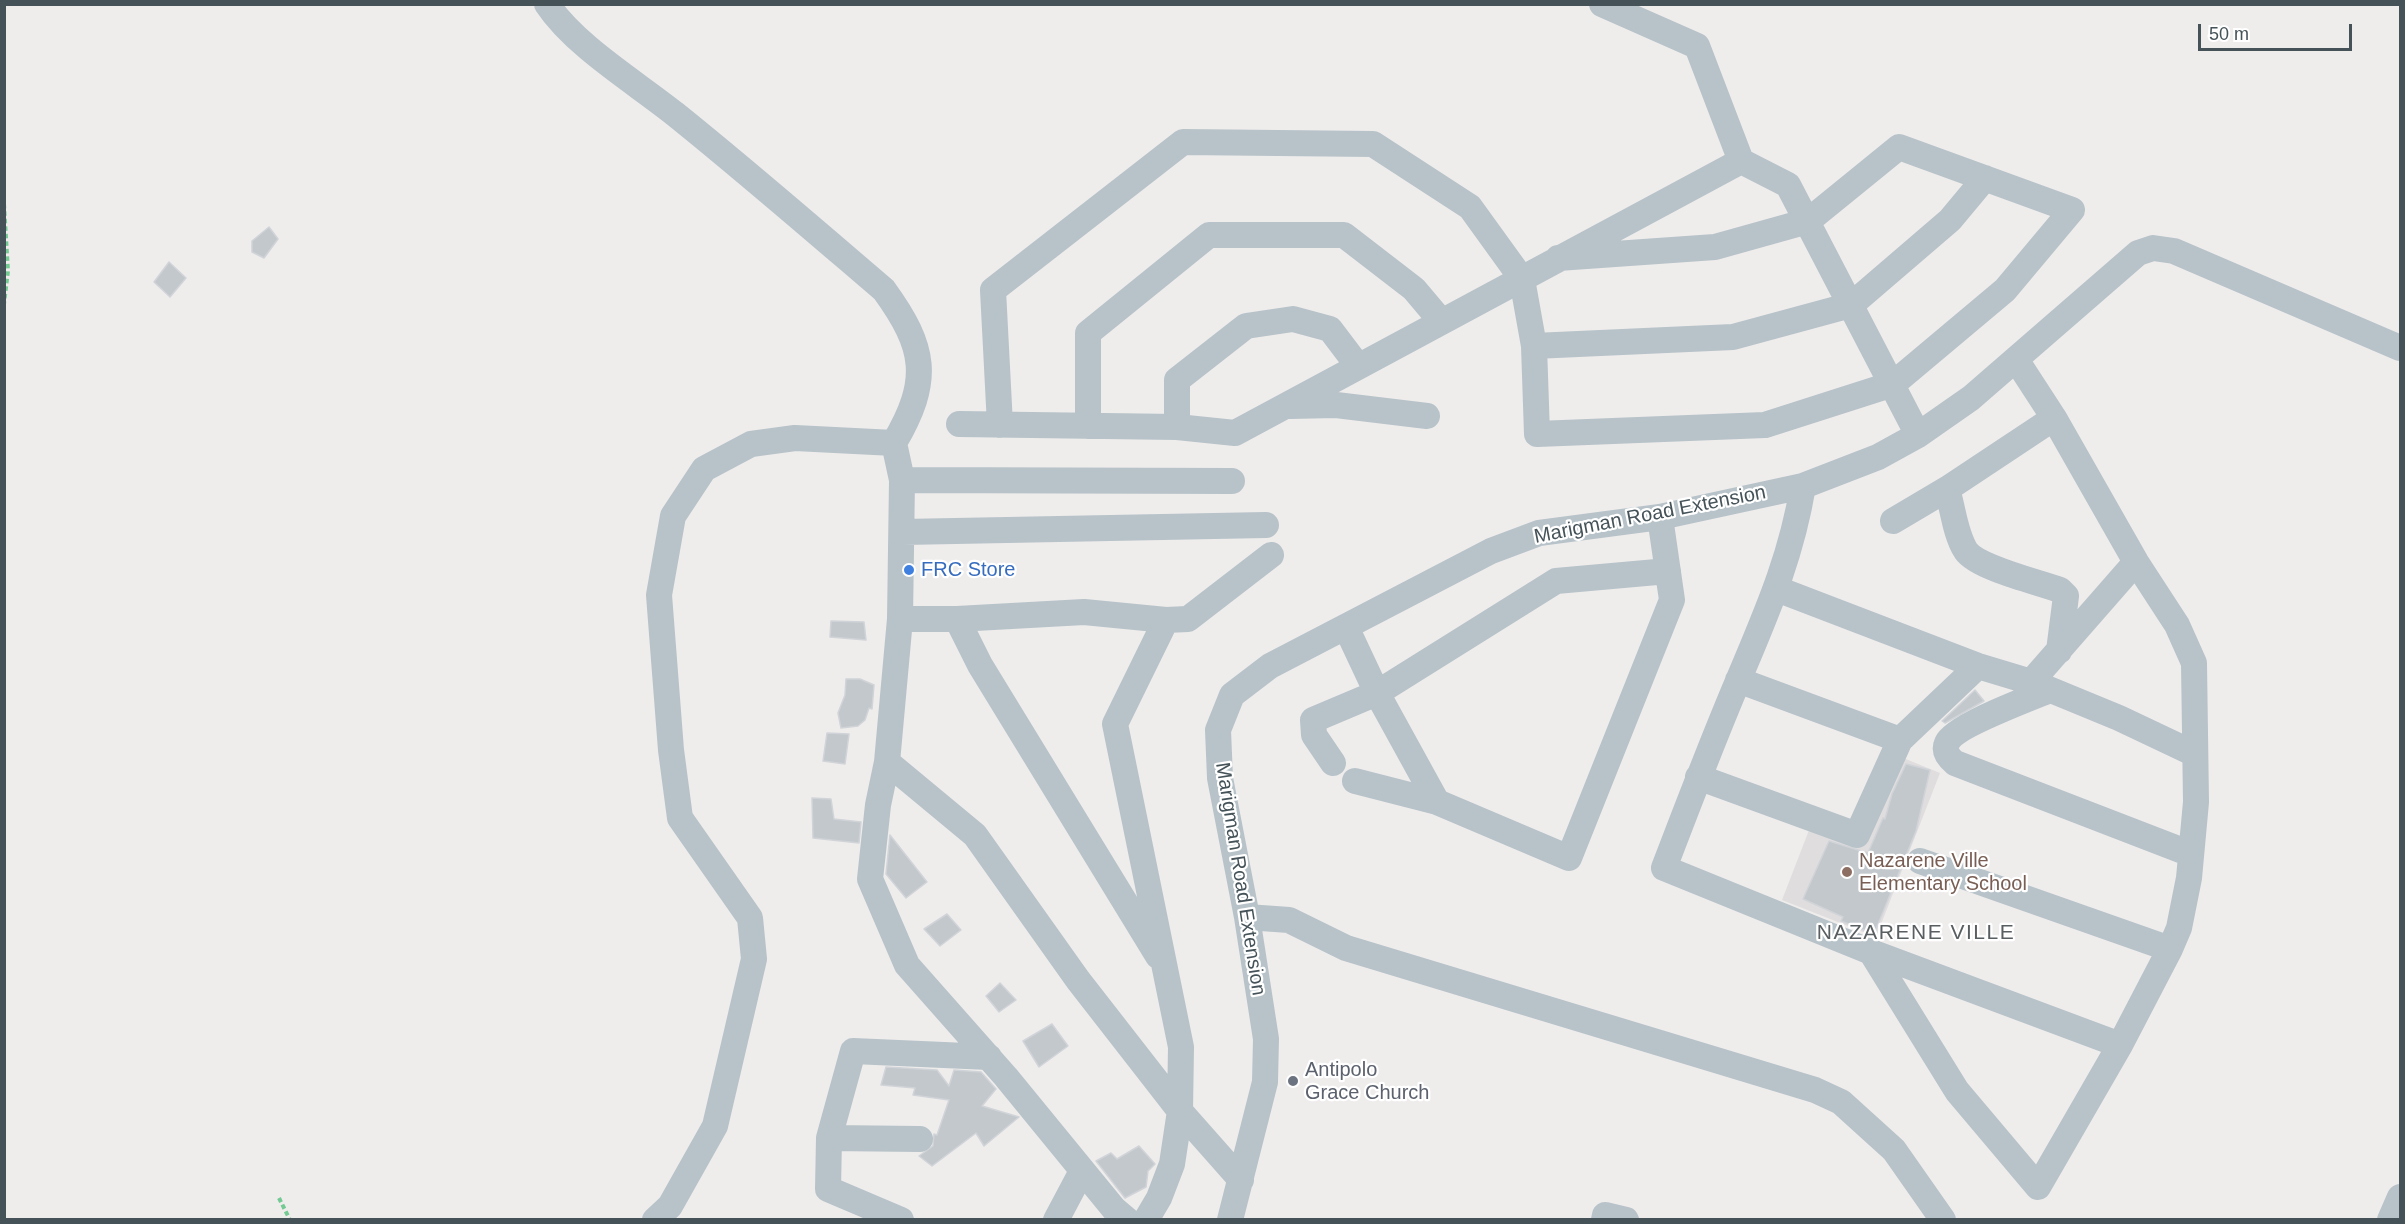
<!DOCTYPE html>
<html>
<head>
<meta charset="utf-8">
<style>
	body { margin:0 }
	#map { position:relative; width:2405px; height:1224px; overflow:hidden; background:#efecec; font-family:Helvetica,sans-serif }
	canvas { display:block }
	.frame { position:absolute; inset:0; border:6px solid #455359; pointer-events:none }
	.scale { position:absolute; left:2198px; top:24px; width:154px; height:27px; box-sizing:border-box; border:3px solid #455359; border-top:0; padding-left:8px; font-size:18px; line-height:21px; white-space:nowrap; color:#455359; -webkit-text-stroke:4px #fff; paint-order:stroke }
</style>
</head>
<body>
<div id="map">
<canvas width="2405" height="1224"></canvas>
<div class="frame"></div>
<div class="scale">50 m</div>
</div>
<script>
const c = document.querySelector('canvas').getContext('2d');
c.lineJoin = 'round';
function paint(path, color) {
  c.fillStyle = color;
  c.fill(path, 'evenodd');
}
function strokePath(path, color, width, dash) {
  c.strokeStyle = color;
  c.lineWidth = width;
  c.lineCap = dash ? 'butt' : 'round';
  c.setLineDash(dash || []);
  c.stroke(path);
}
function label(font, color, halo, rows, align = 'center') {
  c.font = font + ' Helvetica,sans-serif';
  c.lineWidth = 4.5;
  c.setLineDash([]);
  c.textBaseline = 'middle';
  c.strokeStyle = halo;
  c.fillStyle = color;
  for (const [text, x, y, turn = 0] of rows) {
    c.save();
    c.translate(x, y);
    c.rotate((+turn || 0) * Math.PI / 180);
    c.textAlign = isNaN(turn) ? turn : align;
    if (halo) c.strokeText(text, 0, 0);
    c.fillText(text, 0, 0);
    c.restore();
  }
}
const education = new Path2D(`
	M 1896,755 L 1940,773 L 1876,937 L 1782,900 L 1811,825 L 1861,844 Z`);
const building = new Path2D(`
	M 269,227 L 278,239 L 264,258 L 252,252 L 252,241 Z
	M 169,262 L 186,278 L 170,297 L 154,282 Z
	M 831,621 L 864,622 L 866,640 L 830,637 Z
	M 846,679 L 860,679 L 874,685 L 872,709 L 869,708 L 865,720 L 858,726 L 841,728 L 838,713 L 845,695 Z
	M 1975,690 L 1984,701 L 1945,723 L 1942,721 Z
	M 827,733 L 849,734 L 845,764 L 823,761 Z
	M 1906,764 L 1930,770 L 1916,831 L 1874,934 L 1841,921 L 1843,917 L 1803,899 L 1829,841 L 1868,853 L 1883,818 L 1885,819 L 1892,794 Z
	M 812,798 L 831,799 L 834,819 L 861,822 L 859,843 L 813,838 Z
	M 890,835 L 927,882 L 906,898 L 886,874 Z
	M 947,914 L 961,930 L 940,946 L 924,929 Z
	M 1000,983 L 1016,1000 L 999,1012 L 986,996 Z
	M 1052,1024 L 1068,1046 L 1039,1067 L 1023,1041 Z
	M 886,1067 L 937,1070 L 949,1086 L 954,1070 L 981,1072 L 996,1089 L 982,1106 L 1019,1117 L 984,1146 L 976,1133 L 932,1166 L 919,1156 L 933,1146 L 934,1134 L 937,1135 L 949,1100 L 913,1095 L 915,1088 L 881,1085 Z
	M 1139,1146 L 1155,1164 L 1148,1171 L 1146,1187 L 1125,1198 L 1096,1161 L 1111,1153 L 1117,1159 Z`);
const path = new Path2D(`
	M 4,204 L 8,271 L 4,304
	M 279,1198 L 290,1220`);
const minor = new Path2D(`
	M 547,4 C 575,46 635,82 675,114 C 746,171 815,231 884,290 C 926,348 931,380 894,443 L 795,438 L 751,444 L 704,469 L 673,516 L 659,595 L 671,750 L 680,818 L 750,918 L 754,959 L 715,1126 L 670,1206 L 655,1220
	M 1602,4 L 1697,46 L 1741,161
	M 1534,346 L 1733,337 L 1851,305 L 1950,220 L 1985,178
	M 1290,406 L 1336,405 L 1427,416
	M 959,424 L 1177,427 L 1235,433 L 1741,161 L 1788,185 L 1918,435
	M 1000,425 L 993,290 L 1183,142 L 1373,144 L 1470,207 L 1522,279 L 1534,346 L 1537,434 L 1765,425 L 1893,384 L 2005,290 L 2072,210 L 1899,147 L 1808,221 L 1715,247 L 1558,258
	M 1088,426 L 1088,333 L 1209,235 L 1344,235 L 1414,289 L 1441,321
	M 1177,427 L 1177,380 L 1246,326 L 1293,319 L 1330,329 L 1358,366
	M 894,443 L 902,480 L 900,619 L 887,762 L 878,805 L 870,879 L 907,965 L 1006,1077 L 1114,1209 L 1127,1220
	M 902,480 L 1232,481
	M 1803,486 C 1791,559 1766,614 1738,681 C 1712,742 1688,805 1664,868 L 1871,952 L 2120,1045
	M 1947,489 C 1953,508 1955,534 1966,551 C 1978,568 2038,582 2060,590 L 2066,596 L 2059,651
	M 1893,521 L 1947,489 L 2054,418
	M 903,532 L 1266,525
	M 1777,589 L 1978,666 L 2031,682 L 2136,562
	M 900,619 L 957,619 L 980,665 L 1158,956
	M 957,619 L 1084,612 L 1166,620 L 1188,619 L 1271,555
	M 1346,627 L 1377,693 L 1437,802 L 1569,858 L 1672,600 L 1660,517
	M 1738,680 L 1900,740
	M 2034,683 L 2119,718 L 2195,754
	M 2050,690 C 2031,698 1954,726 1947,743 C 1943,752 1949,758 1955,763 L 2191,854
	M 887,762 L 975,835 L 1078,980 L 1180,1111 L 1241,1180
	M 1333,763 L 1314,735 L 1313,720 L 1377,693 L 1556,581 L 1668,571
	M 1698,777 L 1857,835 L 1900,740 L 1978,666
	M 1355,781 L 1437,802
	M 1920,861 L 2170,949
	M 1247,917 L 1289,920 L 1346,948 L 1815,1090 L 1841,1102 L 1894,1150 L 1943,1220
	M 1871,952 L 1957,1091 L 2038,1187 L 2120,1045 L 2170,949 L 2179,928 L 2189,878 L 2196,802 L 2194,663 L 2177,625 L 2136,562 L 2054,418 L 2017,361
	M 829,1138 L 920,1139
	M 901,1220 L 828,1189 L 829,1138 L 853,1051 L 989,1057
	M 1056,1220 L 1082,1171
	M 1146,1220 L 1159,1198 L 1172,1164 L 1180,1111 L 1181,1047 L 1115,724 L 1166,620
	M 1230,1220 L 1265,1082 L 1266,1039 L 1247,917 L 1220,778 L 1218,730 L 1232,695 L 1270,666 L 1491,551 L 1539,533 L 1660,517 L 1803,486 L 1878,457 L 1918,435 L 1971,398 L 2138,253 L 2153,248 L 2174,251 L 2400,348
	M 1604,1220 L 1605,1215 L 1626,1220
	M 2390,1220 L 2400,1197`);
const markers = [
	[909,570,6,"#3f7fe0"],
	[1847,872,6,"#8d6e63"],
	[1293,1081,6,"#6b7280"]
];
const streetNames = [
	["Marigman Road Extension",1650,515,-11],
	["Marigman Road Extension",1240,879,81]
];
const shopNames = [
	["FRC Store",921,570]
];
const educationNames = [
	["Nazarene Ville",1859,861],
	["Elementary School",1859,884]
];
const worshipNames = [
	["Antipolo",1305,1070],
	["Grace Church",1305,1093]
];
const neighbourhoodNames = [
	["NAZARENE VILLE",1916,933]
];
paint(education, '#e0ddde');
paint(building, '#c3c8cc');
strokePath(building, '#d0d4d8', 1.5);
strokePath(path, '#73ca92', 4, [4.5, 3]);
strokePath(minor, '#b7c3c9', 26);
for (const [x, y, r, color] of markers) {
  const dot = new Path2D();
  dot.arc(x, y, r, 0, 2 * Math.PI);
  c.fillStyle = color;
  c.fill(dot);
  strokePath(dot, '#fff', 2);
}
label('20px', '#455359', '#fff', streetNames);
label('20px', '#366cbe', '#fff', shopNames, 'left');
label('20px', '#785e54', '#fff', educationNames, 'left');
label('20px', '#5b616d', '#fff', worshipNames, 'left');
c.letterSpacing = '1.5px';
label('21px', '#595e61', '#fff', neighbourhoodNames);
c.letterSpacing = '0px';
</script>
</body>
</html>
